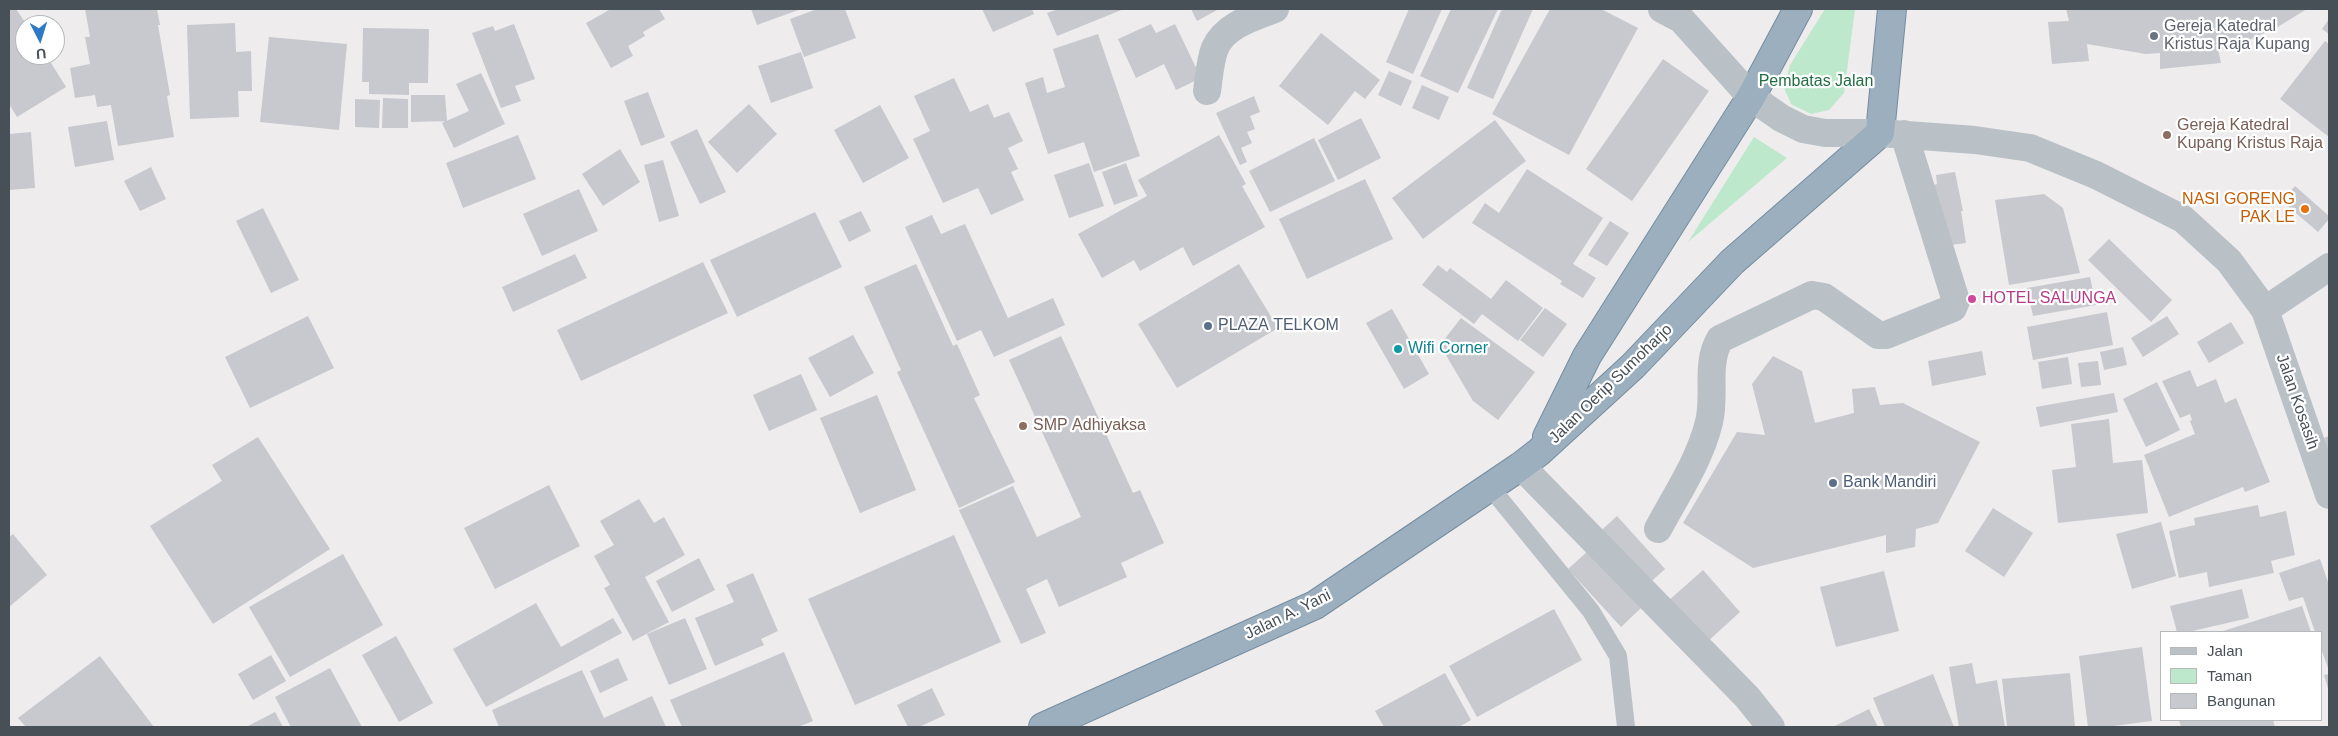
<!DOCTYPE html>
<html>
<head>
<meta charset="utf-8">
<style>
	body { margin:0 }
	#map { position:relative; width:2338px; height:736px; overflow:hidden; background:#eeecec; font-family:Helvetica,sans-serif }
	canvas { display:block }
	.frame { position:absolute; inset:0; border:10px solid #475057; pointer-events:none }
	.legend { position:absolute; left:2160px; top:631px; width:162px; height:90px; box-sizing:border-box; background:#fff; border:1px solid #b5b9bc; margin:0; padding:6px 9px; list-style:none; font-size:15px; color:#475057 }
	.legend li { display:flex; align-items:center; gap:10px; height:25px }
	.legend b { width:25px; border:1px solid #b5b9bc }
	.north { position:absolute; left:15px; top:15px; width:50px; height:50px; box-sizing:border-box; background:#fff; border:1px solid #b5b9bc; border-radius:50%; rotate:175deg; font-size:14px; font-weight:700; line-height:20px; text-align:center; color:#475057 }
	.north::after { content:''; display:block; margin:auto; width:18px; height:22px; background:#2e7ac7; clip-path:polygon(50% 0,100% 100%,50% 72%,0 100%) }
</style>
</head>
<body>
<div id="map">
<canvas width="2338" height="736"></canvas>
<div class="frame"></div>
<ul class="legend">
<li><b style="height:6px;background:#b9c1c7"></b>Jalan</li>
<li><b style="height:14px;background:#bee8cc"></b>Taman</li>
<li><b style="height:14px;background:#c7c9ce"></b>Bangunan</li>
</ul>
<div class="north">U</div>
</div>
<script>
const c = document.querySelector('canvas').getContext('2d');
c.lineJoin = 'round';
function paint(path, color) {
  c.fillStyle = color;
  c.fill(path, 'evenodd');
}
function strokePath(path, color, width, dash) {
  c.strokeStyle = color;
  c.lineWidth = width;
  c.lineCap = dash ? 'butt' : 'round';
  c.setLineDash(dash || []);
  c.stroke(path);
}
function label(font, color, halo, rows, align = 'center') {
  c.font = font + ' Helvetica,sans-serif';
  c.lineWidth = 4.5;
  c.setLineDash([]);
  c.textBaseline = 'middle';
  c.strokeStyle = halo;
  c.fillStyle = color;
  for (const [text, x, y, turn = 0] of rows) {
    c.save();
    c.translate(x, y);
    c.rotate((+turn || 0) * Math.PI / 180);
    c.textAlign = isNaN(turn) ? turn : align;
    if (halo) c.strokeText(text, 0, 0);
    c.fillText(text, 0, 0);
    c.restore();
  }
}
const green = new Path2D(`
	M 1825,9 L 1855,9 L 1844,93 L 1829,110 L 1811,114 L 1791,104 L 1784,88 L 1790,65 Z
	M 1754,137 L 1787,158 L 1688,242 Z`);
const building = new Path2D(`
	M 9,9 L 16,9 L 27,25 L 25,25 L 25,55 L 46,55 L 66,87 L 17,117 L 9,104 Z
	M 85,9 L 157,9 L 160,25 L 158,25 L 170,95 L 167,96 L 174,137 L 118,146 L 111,105 L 97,107 L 95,95 L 75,98 L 70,68 L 90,64 L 85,37 L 90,37 Z
	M 611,9 L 659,9 L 665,19 L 643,32 L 645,36 L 628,46 L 633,56 L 611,68 L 586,23 Z
	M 751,9 L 801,9 L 757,25 Z
	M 817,9 L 845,9 L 856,38 L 804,57 L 790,19 Z
	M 982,9 L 1032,9 L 1034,14 L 993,32 Z
	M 1058,9 L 1124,9 L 1057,36 L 1047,13 Z
	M 1191,9 L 1219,9 L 1197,21 Z
	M 1409,9 L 1442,9 L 1413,74 L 1386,62 Z
	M 1451,9 L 1498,9 L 1458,93 L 1420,76 Z
	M 1502,9 L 1533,9 L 1493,99 L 1467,88 Z
	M 1550,9 L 1601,9 L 1638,28 L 1569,155 L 1492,114 Z
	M 2066,9 L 2307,9 L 2276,28 L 2231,48 L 2218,49 L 2221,63 L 2160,69 L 2160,53 L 2146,54 L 2087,44 L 2089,61 L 2052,64 L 2048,22 L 2069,21 Z
	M 2329,19 L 2329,34 L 2322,29 Z
	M 235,23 L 236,52 L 251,51 L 252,91 L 238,91 L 239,117 L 190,119 L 187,25 Z
	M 514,24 L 535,79 L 515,86 L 521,101 L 501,108 L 472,33 L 493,26 L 495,31 Z
	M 1151,24 L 1156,33 L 1175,24 L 1201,78 L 1176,90 L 1164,64 L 1136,78 L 1118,39 Z
	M 363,28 L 429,29 L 428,83 L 409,83 L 409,95 L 369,94 L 369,82 L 362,82 Z
	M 1321,33 L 1380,80 L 1365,99 L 1355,91 L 1328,125 L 1279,86 Z
	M 1098,34 L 1140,156 L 1094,172 L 1084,142 L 1048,154 L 1025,83 L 1043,77 L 1047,93 L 1065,87 L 1053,49 Z
	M 269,37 L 347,44 L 339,130 L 260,122 Z
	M 2325,41 L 2329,44 L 2329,137 L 2280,99 Z
	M 801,52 L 813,88 L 771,103 L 758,66 Z
	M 1663,59 L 1709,91 L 1632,201 L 1586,169 Z
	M 1389,71 L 1412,81 L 1401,106 L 1378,95 Z
	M 481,73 L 505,124 L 454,148 L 442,123 L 469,111 L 456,84 Z
	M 954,78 L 970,112 L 988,104 L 994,118 L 1009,112 L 1023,141 L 1008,148 L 1018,169 L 1011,172 L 1024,200 L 991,215 L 978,188 L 943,203 L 913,139 L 930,131 L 914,96 Z
	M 1422,85 L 1449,97 L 1439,120 L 1412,108 Z
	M 648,92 L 665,137 L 641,146 L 624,101 Z
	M 411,95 L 445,95 L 447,121 L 411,122 Z
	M 1254,96 L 1260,112 L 1250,116 L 1255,129 L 1247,132 L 1252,143 L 1241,148 L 1247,162 L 1240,165 L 1216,113 Z
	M 383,98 L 408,99 L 408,128 L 382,128 Z
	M 355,99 L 380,100 L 379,128 L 355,127 Z
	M 749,104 L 777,134 L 737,173 L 708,142 Z
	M 880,105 L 909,158 L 863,183 L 834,130 Z
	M 1361,118 L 1381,158 L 1338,180 L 1318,140 Z
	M 1495,120 L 1526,161 L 1423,239 L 1392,198 Z
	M 107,121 L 114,160 L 75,167 L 68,127 Z
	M 697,129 L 726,192 L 700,204 L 670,142 Z
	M 31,132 L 35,188 L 9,190 L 9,134 Z
	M 518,135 L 536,179 L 463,208 L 446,163 Z
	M 1219,135 L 1246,184 L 1242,186 L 1265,227 L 1193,266 L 1183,247 L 1140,271 L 1134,260 L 1102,278 L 1078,234 L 1147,196 L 1138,180 Z
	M 1314,138 L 1335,181 L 1270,212 L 1249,171 Z
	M 620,149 L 640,182 L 603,206 L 582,174 Z
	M 663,160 L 679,216 L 659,222 L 644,165 Z
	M 1089,163 L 1104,206 L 1069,218 L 1054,175 Z
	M 1126,163 L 1138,196 L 1114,205 L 1102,172 Z
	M 151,167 L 166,199 L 140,211 L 124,181 Z
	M 1527,169 L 1603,218 L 1573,264 L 1596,278 L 1583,298 L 1560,284 L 1562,281 L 1472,223 L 1485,203 L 1499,213 Z
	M 1955,172 L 1963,211 L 1961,211 L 1966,243 L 1943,246 L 1934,185 L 1937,184 L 1936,175 Z
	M 1365,179 L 1393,239 L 1307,279 L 1279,219 Z
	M 2295,186 L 2329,216 L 2329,219 L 2318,232 L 2282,201 Z
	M 579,189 L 598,231 L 542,256 L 523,214 Z
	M 2044,194 L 2063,208 L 2080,273 L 2009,285 L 1995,200 Z
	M 263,208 L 299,280 L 271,293 L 236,221 Z
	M 861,211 L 871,231 L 849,242 L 839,221 Z
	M 815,212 L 842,267 L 737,317 L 710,260 Z
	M 932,215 L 941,234 L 965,224 L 1008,318 L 1053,298 L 1065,325 L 994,357 L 981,330 L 957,341 L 905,227 Z
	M 1610,221 L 1629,233 L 1607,266 L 1588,255 Z
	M 2109,239 L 2172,300 L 2151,322 L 2088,260 Z
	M 575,254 L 587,278 L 513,312 L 502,287 Z
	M 703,262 L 728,313 L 581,381 L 557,330 Z
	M 916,264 L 953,346 L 957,344 L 980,395 L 974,398 L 1015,482 L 959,508 L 897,372 L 901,370 L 864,287 Z
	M 1239,264 L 1278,328 L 1177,388 L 1138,324 Z
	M 1438,265 L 1447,272 L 1450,268 L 1491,299 L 1506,280 L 1543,308 L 1518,341 L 1482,314 L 1474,324 L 1422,285 Z
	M 2090,277 L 2096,305 L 2033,316 L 2027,288 Z
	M 1545,308 L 1567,324 L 1543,357 L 1520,340 Z
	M 1392,309 L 1429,374 L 1404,389 L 1366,323 Z
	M 2107,312 L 2113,345 L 2033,360 L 2027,327 Z
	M 308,316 L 334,368 L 250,408 L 225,357 Z
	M 2167,316 L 2179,334 L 2143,357 L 2131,338 Z
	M 1461,318 L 1535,372 L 1498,420 L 1473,401 L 1440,345 Z
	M 2231,322 L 2244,343 L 2209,363 L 2197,342 Z
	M 853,335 L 874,373 L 830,397 L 808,358 Z
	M 1061,336 L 1133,493 L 1140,490 L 1164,543 L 1121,563 L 1127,577 L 1059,607 L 1047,579 L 1026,589 L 1046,633 L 1021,644 L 959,510 L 1013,486 L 1037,537 L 1081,517 L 1009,360 Z
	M 2123,347 L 2127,365 L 2104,370 L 2100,352 Z
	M 1982,351 L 1986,375 L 1932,386 L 1928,361 Z
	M 1773,356 L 1802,371 L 1815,423 L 1854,413 L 1852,389 L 1875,387 L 1880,405 L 1903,403 L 1980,442 L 1938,523 L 1916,529 L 1915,547 L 1886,553 L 1886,535 L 1753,568 L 1683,523 L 1737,432 L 1765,435 L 1752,384 Z
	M 2068,357 L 2072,384 L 2042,389 L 2038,362 Z
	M 2098,361 L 2101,385 L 2081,387 L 2078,363 Z
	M 2190,370 L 2197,387 L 2216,379 L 2225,403 L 2236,398 L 2270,482 L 2245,492 L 2243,487 L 2169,517 L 2144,455 L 2195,434 L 2190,421 L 2192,420 L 2190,414 L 2180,418 L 2162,381 Z
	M 801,374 L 817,410 L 769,431 L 753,395 Z
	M 2157,382 L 2180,430 L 2146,447 L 2123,399 Z
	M 2114,393 L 2118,412 L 2040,427 L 2036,407 Z
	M 877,395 L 916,490 L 860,513 L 820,418 Z
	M 2109,419 L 2113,463 L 2142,460 L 2148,513 L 2058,523 L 2052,470 L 2076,467 L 2071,424 Z
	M 2329,436 L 2329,453 L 2324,438 Z
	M 258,437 L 330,549 L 213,624 L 150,526 L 222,481 L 212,465 Z
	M 549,485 L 580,546 L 495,589 L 464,528 Z
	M 639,499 L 654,523 L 664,517 L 685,555 L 645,577 L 669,622 L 633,641 L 604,588 L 610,585 L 594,556 L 614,545 L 600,521 Z
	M 2258,505 L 2260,517 L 2286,511 L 2295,555 L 2271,561 L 2274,573 L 2209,587 L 2207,572 L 2179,578 L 2169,531 L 2195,525 L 2194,518 Z
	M 1993,508 L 2033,533 L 2004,577 L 1965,551 Z
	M 1617,516 L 1665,569 L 1643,589 L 1595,536 Z
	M 2161,522 L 2176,576 L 2132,589 L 2116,534 Z
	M 13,534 L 47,575 L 9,607 L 9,537 Z
	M 954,535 L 1001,642 L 855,705 L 808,599 Z
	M 1588,551 L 1641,608 L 1621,627 L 1568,569 Z
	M 343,554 L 383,625 L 290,677 L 249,607 Z
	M 699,558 L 715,590 L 672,612 L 656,581 Z
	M 2320,559 L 2329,585 L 2329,671 L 2322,651 L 2322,632 L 2315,632 L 2303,597 L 2289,601 L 2279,573 Z
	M 1703,570 L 1740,612 L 1705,644 L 1667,602 Z
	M 1884,571 L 1899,631 L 1836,647 L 1820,587 Z
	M 753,573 L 778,631 L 761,639 L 764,645 L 715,666 L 695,618 L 734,602 L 726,585 Z
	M 2242,589 L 2249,618 L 2188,632 L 2177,632 L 2170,606 Z
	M 536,603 L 561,647 L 613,618 L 622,633 L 486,707 L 453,649 Z
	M 2302,606 L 2311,632 L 2220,632 Z
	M 1554,609 L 1582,660 L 1477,717 L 1449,666 Z
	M 685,618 L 707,669 L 669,685 L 647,634 Z
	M 396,636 L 433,703 L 399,722 L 362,655 Z
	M 2142,647 L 2152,721 L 2106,727 L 2088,727 L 2079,656 Z
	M 784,652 L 813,721 L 798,727 L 682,727 L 670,700 Z
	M 271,655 L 286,681 L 253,700 L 238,674 Z
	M 100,656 L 154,727 L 26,727 L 18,718 Z
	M 618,658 L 628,680 L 600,693 L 590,671 Z
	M 1972,663 L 1976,684 L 1997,680 L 2005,727 L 1959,727 L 1949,667 Z
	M 330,668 L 362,727 L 291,727 L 275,697 Z
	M 582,670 L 604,718 L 652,696 L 666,727 L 499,727 L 492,710 Z
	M 1445,673 L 1471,720 L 1459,727 L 1384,727 L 1375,711 Z
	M 2070,673 L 2075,727 L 2007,727 L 2002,679 Z
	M 1933,674 L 1954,727 L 1885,727 L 1873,698 Z
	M 2329,674 L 2329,692 L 2324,675 Z
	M 932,688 L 945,715 L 919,727 L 908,727 L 897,705 Z
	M 1869,709 L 1878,727 L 1833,727 Z
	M 275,712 L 283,727 L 246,727 Z
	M 2179,720 L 2273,720 L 2275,727 L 2181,727 Z`);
const service = new Path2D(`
	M 1490,487 L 1591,611 L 1618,656 L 1626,727`);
const minor = new Path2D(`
	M 1662,9 L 1681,19 L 1751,97 L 1781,118 L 1803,129 L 1825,133 L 1880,133 L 1975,140 L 2030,148 L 2096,175 L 2183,219 L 2229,261 L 2265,310 L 2329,495
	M 1207,91 C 1209,78 1210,60 1215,48 C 1225,25 1254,17 1275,9
	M 2265,310 L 2329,267
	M 1521,466 L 1747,697 L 1771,727
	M 1658,529 C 1676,495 1700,460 1709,422 C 1716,395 1705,364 1720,339 L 1812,295 L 1824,297 L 1878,335 L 1886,335 L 1953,308 L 1956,301 L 1904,134`);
const trunk = new Path2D(`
	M 1547,437 L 1587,356 L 1751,97 L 1798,9
	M 1043,727 L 1315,605 L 1521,466 L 1539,452 L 1633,366 L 1732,262 L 1880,133 L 1892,9`);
const markers = [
	[2154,36,5,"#6b7280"],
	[2167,135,5,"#8d6e63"],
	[2305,209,5,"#e8710a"],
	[1972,299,5,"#d1479c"],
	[1208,326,5,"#5c6f8a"],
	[1398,349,5,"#0f9aa8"],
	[1023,426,5,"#8d6e63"],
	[1833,483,5,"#5c6f8a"]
];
const worshipNames = [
	["Gereja Katedral",2164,27],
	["Kristus Raja Kupang",2164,45]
];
const parkNames = [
	["Pembatas Jalan",1816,82]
];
const educationNames = [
	["Gereja Katedral",2177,126],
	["Kupang Kristus Raja",2177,144],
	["SMP Adhiyaksa",1033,426]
];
const foodNames = [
	["NASI GORENG",2295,200],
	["PAK LE",2295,218]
];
const hotelNames = [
	["HOTEL SALUNGA",1982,299]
];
const serviceNames = [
	["PLAZA TELKOM",1218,326],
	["Bank Mandiri",1843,483]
];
const cultureNames = [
	["Wifi Corner",1408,349]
];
const streetNames = [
	["Jalan Oerip Sumoharjo",1611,384,-44],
	["Jalan Kosasih",2297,402,71],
	["Jalan A. Yani",1288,615,-26]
];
paint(green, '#bee8cc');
paint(building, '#c7c9ce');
strokePath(trunk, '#748da1', 30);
strokePath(service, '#b9c1c7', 18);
strokePath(minor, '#b9c1c7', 28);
strokePath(trunk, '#9cafbe', 28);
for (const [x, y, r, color] of markers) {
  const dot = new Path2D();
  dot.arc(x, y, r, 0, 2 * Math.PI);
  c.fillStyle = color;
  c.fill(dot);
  strokePath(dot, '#fff', 2);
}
label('16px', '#5b616d', '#fff', worshipNames, 'left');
label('16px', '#216e43', '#fff', parkNames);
label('16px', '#785e54', '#fff', educationNames, 'left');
label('16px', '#c56008', '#fff', foodNames, 'right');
label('16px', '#b23c85', '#fff', hotelNames, 'left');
label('16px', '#4e5e75', '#fff', serviceNames, 'left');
label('16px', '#0d838f', '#fff', cultureNames, 'left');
label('16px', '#475057', '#fff', streetNames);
</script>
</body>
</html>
